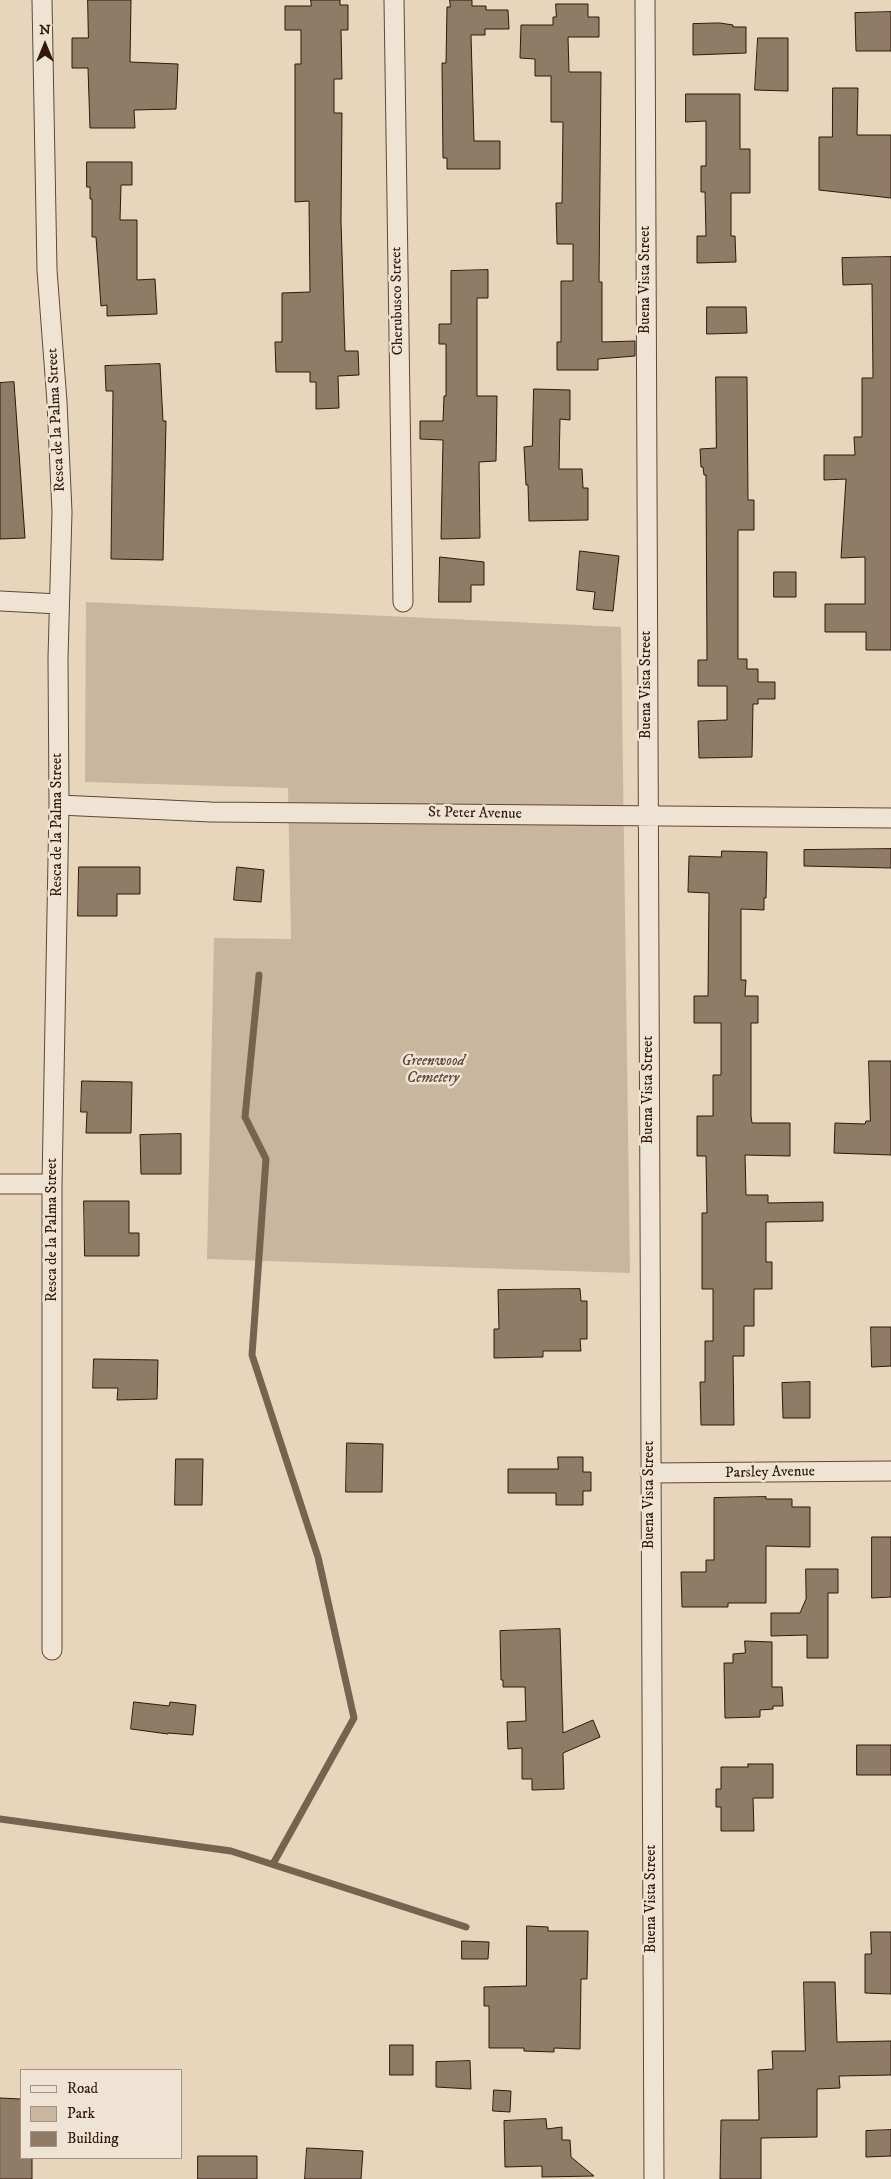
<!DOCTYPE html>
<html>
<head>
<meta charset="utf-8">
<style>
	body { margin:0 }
	#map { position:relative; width:891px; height:2179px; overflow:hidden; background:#e7d6bc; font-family:"IM FELL DW Pica",serif }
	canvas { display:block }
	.legend { position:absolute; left:20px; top:2069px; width:162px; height:90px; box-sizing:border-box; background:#efe4d3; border:1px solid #a39283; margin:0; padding:6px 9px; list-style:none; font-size:15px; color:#31180a }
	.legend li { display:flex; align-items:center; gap:10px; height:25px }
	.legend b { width:25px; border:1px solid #a39283 }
	.north { position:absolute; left:20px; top:20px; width:50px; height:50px; -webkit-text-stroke:4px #efe4d3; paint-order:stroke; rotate:0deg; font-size:14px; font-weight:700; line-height:20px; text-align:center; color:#31180a }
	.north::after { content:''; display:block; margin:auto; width:18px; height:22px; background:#31180a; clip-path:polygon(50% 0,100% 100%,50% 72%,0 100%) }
</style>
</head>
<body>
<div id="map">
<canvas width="891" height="2179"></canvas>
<ul class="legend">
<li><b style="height:6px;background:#efe4d3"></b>Road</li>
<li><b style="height:14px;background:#c8b69e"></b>Park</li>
<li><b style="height:14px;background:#907b67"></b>Building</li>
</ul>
<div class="north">N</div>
</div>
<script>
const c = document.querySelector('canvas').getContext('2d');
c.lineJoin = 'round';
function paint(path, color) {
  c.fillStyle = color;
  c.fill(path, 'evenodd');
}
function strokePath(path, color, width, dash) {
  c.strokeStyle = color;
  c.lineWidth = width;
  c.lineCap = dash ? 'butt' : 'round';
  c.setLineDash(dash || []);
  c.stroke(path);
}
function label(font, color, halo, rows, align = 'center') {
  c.font = font + ' "IM FELL DW Pica",serif';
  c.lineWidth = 5;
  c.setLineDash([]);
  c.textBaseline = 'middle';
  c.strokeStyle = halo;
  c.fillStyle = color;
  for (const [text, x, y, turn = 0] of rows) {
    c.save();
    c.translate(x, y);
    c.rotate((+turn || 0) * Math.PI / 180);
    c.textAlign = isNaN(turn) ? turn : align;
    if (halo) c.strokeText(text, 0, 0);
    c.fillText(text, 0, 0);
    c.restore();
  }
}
const green = new Path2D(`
	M 86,602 L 621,627 L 630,1273 L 207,1259 L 214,938 L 291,939 L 288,788 L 85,782 Z`);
const stream = new Path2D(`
	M 259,975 L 245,1117 L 266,1159 L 252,1355 L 318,1557 L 354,1718 L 273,1864
	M 0,1819 L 231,1851 L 466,1927`);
const building = new Path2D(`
	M 88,0 L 131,0 L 130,62 L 178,64 L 176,109 L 134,110 L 135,128 L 90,128 L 88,68 L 72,68 L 72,38 L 88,38 Z
	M 311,0 L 340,0 L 340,5 L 348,5 L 348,30 L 341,30 L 342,79 L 334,79 L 334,113 L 342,113 L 341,221 L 345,351 L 358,351 L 359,375 L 338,376 L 339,408 L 316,409 L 316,382 L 310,382 L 310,372 L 276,372 L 275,342 L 282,342 L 282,293 L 310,292 L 309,201 L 295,202 L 295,64 L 301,64 L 301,30 L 285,30 L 285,6 L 311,6 Z
	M 450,0 L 472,0 L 472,6 L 486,6 L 486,10 L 508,10 L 509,29 L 485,29 L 485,35 L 471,35 L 474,141 L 500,141 L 500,169 L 447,169 L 447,158 L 443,158 L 442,63 L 446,63 L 447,7 L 450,7 Z
	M 556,4 L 588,4 L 588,17 L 599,17 L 599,37 L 568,37 L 569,72 L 601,72 L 599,282 L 602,282 L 602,342 L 635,341 L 635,356 L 598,359 L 598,370 L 557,370 L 557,342 L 561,342 L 561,281 L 573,281 L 573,244 L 557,244 L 556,203 L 562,203 L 563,122 L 551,122 L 551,76 L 535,76 L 535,59 L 520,58 L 521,25 L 553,25 L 553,17 L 556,17 Z
	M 891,12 L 891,51 L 856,51 L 855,13 Z
	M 720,23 L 733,25 L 733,27 L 746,27 L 746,53 L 693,55 L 693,24 Z
	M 758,38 L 788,38 L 788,91 L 755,90 Z
	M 833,88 L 858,88 L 857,135 L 891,135 L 891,198 L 819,190 L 819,137 L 832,137 Z
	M 686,94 L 740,94 L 740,149 L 750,149 L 750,193 L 731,193 L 731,236 L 735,236 L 736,262 L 697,263 L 697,236 L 706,236 L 705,192 L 701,192 L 701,166 L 706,166 L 706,121 L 686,122 Z
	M 87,162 L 132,162 L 132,185 L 121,185 L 120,220 L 137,220 L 137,280 L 155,279 L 157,314 L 107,316 L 107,305 L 101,306 L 96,237 L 92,237 L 92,199 L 90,199 L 90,187 L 87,187 Z
	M 891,257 L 891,650 L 866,650 L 866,632 L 825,632 L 825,604 L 865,604 L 865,557 L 841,558 L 846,479 L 824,480 L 824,455 L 855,455 L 854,437 L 862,437 L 862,378 L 873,378 L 872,284 L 843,285 L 842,258 Z
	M 488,270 L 488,298 L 477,298 L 477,396 L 497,396 L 496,461 L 479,462 L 480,538 L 441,539 L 443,440 L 420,439 L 420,421 L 443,421 L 444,396 L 446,396 L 446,344 L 439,344 L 439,324 L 451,324 L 451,271 Z
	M 707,307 L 746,307 L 747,333 L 707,334 Z
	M 160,364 L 163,421 L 166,421 L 163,560 L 111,559 L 113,391 L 106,391 L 105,366 Z
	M 716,377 L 747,377 L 748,500 L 754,500 L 754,530 L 738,530 L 738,659 L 747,659 L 747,669 L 758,669 L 758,682 L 775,682 L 775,699 L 758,699 L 758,704 L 753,704 L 752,757 L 699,758 L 698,721 L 727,720 L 727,686 L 698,686 L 698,660 L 707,660 L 706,475 L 704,475 L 703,467 L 701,467 L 700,449 L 716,448 Z
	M 14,382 L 25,538 L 0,539 L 0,383 Z
	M 534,389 L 570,390 L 570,420 L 560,419 L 559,469 L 582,469 L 583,488 L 588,488 L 588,520 L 529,521 L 528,485 L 526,485 L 524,447 L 532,446 Z
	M 580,551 L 619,556 L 613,611 L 593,609 L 595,592 L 577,590 Z
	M 440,557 L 484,562 L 484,585 L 471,585 L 471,602 L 439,602 Z
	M 774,572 L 796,572 L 796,597 L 774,597 Z
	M 891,849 L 891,868 L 804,866 L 804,850 Z
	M 722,851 L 767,852 L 766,898 L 764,898 L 764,910 L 741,909 L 741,980 L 746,980 L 745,996 L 758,996 L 758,1023 L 751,1023 L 751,1116 L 752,1123 L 790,1123 L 790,1156 L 745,1155 L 746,1195 L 768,1195 L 768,1203 L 823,1202 L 823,1221 L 766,1222 L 766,1262 L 772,1262 L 772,1289 L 754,1289 L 754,1326 L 744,1326 L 744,1356 L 733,1356 L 734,1425 L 701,1425 L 700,1382 L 705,1382 L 705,1341 L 713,1341 L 713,1289 L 702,1289 L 702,1213 L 707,1213 L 706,1156 L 697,1156 L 697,1116 L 713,1116 L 713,1075 L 721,1075 L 721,1023 L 694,1023 L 694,996 L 708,996 L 709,893 L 688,892 L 689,856 L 721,857 Z
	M 79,867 L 140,867 L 140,894 L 117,894 L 117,916 L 78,916 Z
	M 237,867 L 264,870 L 261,902 L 234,900 Z
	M 869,1061 L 891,1061 L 891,1155 L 834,1153 L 835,1123 L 865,1124 L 866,1121 L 870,1121 Z
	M 82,1081 L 132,1082 L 131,1133 L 86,1133 L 87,1112 L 81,1112 Z
	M 181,1134 L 181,1174 L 141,1174 L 140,1135 Z
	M 84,1201 L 129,1201 L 129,1233 L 139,1233 L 139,1256 L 85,1256 Z
	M 580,1289 L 581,1301 L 587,1301 L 587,1339 L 580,1339 L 581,1351 L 543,1351 L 543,1357 L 494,1358 L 494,1329 L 499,1329 L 498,1290 Z
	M 871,1327 L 891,1327 L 891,1366 L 872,1367 Z
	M 94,1359 L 158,1360 L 157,1399 L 117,1400 L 118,1388 L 93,1388 Z
	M 810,1382 L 810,1418 L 783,1418 L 782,1383 Z
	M 347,1443 L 383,1444 L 382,1492 L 346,1492 Z
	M 558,1457 L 583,1457 L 583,1472 L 591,1472 L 591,1491 L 583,1491 L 583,1505 L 556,1505 L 556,1493 L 508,1493 L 508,1469 L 558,1469 Z
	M 176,1459 L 203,1459 L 202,1505 L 175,1505 Z
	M 766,1497 L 766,1499 L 792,1499 L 792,1507 L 810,1507 L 810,1547 L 766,1546 L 766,1603 L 728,1603 L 728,1607 L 682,1607 L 681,1572 L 706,1572 L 706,1560 L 714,1560 L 714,1498 Z
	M 872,1537 L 891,1537 L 891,1597 L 872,1598 Z
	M 806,1569 L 838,1569 L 838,1593 L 828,1593 L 828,1658 L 807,1658 L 807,1635 L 771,1636 L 771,1613 L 800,1613 L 806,1599 Z
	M 560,1629 L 563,1733 L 593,1720 L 600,1737 L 563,1753 L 564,1789 L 532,1790 L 532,1779 L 522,1779 L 522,1748 L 508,1749 L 507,1722 L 526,1721 L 525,1687 L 503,1687 L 503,1680 L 501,1680 L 500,1631 Z
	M 745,1641 L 772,1642 L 772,1687 L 782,1687 L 783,1706 L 773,1706 L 773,1709 L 760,1710 L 760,1717 L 725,1718 L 724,1663 L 733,1663 L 733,1654 L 745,1653 Z
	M 134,1702 L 169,1706 L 170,1702 L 196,1705 L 193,1735 L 168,1733 L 168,1734 L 131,1729 Z
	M 857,1745 L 891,1745 L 891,1775 L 857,1775 Z
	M 748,1764 L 773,1764 L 773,1798 L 753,1798 L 754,1831 L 721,1831 L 721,1807 L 716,1807 L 716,1789 L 721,1789 L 721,1767 L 748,1767 Z
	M 527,1926 L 548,1927 L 548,1931 L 588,1931 L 587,1979 L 581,1979 L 580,2049 L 554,2048 L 554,2052 L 524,2051 L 524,2048 L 489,2048 L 489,2006 L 484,2006 L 484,1987 L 526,1986 Z
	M 871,1932 L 891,1932 L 891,1994 L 865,1993 L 865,1954 L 871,1954 Z
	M 462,1941 L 489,1942 L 488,1959 L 462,1959 Z
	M 804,1982 L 835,1982 L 837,2042 L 891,2041 L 891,2075 L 839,2076 L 840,2088 L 817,2089 L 817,2137 L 761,2138 L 761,2179 L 720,2179 L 721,2120 L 759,2120 L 758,2070 L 773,2069 L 772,2051 L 805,2051 Z
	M 390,2045 L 413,2045 L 413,2075 L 390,2075 Z
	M 470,2061 L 471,2089 L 436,2087 L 436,2062 Z
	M 494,2090 L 511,2091 L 510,2112 L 493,2111 Z
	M 0,2098 L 21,2099 L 21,2158 L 32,2158 L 32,2179 L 0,2179 Z
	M 546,2119 L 547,2129 L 562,2127 L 562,2140 L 570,2140 L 571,2157 L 594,2176 L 542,2177 L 542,2166 L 505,2167 L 504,2121 Z
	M 891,2130 L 891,2156 L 866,2157 L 866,2131 Z
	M 307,2148 L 363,2151 L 361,2179 L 305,2179 Z
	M 198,2156 L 257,2156 L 257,2179 L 198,2179 Z`);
const street = new Path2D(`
	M 42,0 L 47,270 L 57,402 L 62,512 L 58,658 L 59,805 L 52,1184 L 52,1650
	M 394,0 L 403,602
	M 645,0 L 654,2179
	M 0,601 L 59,604
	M 59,805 L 211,812 L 891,818
	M 0,1184 L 52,1184
	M 650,1473 L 891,1471`);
const streetNames = [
	["Buena Vista Street",646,280,-90],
	["Cherubusco Street",398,301,-91],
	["Resca de la Palma Street",57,420,-93],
	["Buena Vista Street",647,685,-90],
	["St Peter Avenue",475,814,1],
	["Resca de la Palma Street",58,825,-90],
	["Buena Vista Street",649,1090,-90],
	["Resca de la Palma Street",53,1230,-90],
	["Parsley Avenue",770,1473,-1],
	["Buena Vista Street",650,1495,-90],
	["Buena Vista Street",652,1899,-90]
];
const parkNames = [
	["Greenwood",433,1062],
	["Cemetery",433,1079]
];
paint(green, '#c8b69e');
strokePath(stream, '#796350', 7);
paint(building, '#907b67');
strokePath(building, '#31180a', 1);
strokePath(street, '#5e4836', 21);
strokePath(street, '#efe4d3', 19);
label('15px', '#31180a', '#efe4d3', streetNames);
label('italic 15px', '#5e4736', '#efe4d3', parkNames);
</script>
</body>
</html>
